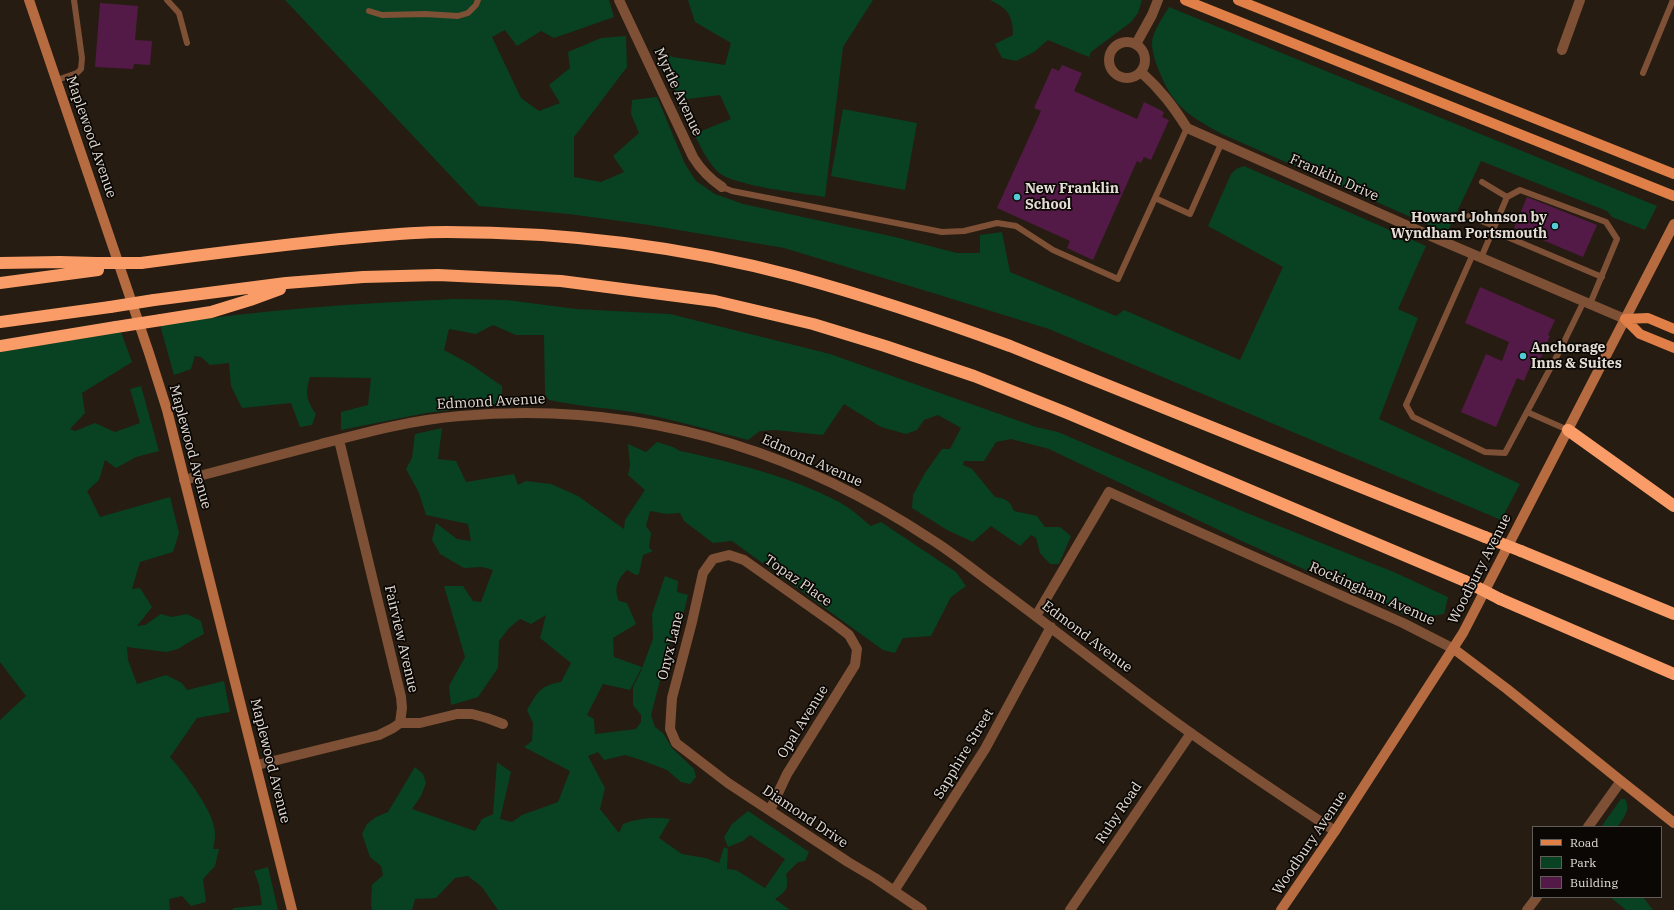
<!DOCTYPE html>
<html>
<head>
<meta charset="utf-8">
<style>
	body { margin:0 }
	#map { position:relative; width:1674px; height:910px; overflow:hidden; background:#261c11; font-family:"IBM Plex Serif",serif }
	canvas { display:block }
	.legend { position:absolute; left:1532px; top:826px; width:130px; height:72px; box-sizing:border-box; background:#0b0704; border:1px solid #625d58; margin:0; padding:5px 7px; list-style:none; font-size:12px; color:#e4ddd6 }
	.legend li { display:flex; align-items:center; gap:8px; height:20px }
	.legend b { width:20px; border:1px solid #625d58 }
</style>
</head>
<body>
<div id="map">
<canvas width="1674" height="910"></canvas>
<ul class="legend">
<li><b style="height:5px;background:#e08048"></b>Road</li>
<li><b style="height:11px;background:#084223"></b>Park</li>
<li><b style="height:11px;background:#541a47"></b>Building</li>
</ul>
</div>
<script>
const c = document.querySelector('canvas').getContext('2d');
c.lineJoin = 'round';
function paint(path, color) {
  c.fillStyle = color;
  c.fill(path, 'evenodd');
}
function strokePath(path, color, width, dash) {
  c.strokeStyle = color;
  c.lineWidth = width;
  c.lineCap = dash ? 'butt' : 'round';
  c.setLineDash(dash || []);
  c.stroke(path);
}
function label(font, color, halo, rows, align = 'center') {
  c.font = font + ' "IBM Plex Serif",serif';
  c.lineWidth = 3.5;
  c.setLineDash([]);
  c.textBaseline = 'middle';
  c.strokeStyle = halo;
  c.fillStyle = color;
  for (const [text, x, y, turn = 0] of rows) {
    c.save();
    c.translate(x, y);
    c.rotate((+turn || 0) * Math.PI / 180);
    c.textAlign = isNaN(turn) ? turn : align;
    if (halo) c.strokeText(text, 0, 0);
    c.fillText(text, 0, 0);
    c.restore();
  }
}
const green = new Path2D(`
	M 285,0 L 609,0 L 614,17 L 554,38 L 541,31 L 517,46 L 505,30 L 492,37 L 521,98 L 539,111 L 560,103 L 549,85 L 570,68 L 568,52 L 601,38 L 626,36 L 627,67 L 574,137 L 574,177 L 601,182 L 624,172 L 613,156 L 639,133 L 631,114 L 632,100 L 657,97 L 685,164 L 696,181 L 715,194 L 743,204 L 895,237 L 957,253 L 980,253 L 980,235 L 1002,232 L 1010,272 L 1116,316 L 1124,310 L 1240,360 L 1283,267 L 1208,226 L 1231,174 L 1236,169 L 1244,166 L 1426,246 L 1398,309 L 1418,318 L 1379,419 L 1520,484 L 1501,520 L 1049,329 L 933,293 L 784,248 L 649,225 L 569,214 L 479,206 Z
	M 688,0 L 873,0 L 843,47 L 825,197 C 802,193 731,186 717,171 C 707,161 701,147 694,134 L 731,119 L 720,95 L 679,100 L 655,48 L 673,57 L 725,65 L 731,43 L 695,22 Z
	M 990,0 L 1142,0 L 1138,13 L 1131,22 L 1091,52 L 1089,57 L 1048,40 L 1034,52 L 1016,61 L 1002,58 L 995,44 L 1013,35 C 1013,15 1007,8 990,0 Z
	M 1169,7 L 1657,206 L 1645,230 L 1612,217 L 1607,211 L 1481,161 L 1447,233 L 1222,134 C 1190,116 1174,108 1160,73 C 1156,64 1152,52 1152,43 C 1152,33 1164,15 1169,7 Z
	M 843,109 L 917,123 L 905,190 L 831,176 Z
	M 456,299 L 507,300 L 576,309 L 670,314 L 830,354 L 1036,427 L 1058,432 L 1242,511 L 1396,573 L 1448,597 L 1444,614 L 1414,619 L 1244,542 L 1049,449 L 1011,439 L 996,442 L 984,461 L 964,461 L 963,465 L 972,469 L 995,497 C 1007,499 1009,500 1014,511 L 1037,516 L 1045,527 L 1060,527 L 1071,536 L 1059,564 L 1050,564 L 1040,553 L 1036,538 L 1031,535 L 1020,546 L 991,526 L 973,542 L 947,530 L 912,508 L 913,495 L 925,473 L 942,449 L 950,449 L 961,428 L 938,415 L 924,420 L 917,430 L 906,434 L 881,427 L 844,404 L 823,435 L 775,430 L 760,431 L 748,440 C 713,431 679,421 644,414 C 612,408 581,407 549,400 L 545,395 L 544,335 L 516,335 L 493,325 L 476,334 L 449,329 L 444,350 L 470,364 L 502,386 L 502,404 L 426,413 L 341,430 L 341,412 L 368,405 L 371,378 L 310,377 C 305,393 306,400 316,414 L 312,425 L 300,427 L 291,403 L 242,408 L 231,386 L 229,363 L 210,365 L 201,357 L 195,356 L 191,369 L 174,375 L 160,325 C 258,310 357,303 456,299 Z
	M 121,332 L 132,362 L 82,393 L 85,413 L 70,429 L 75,431 L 95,423 L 115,432 L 140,423 L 130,389 L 141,386 L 159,451 L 136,457 L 116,468 L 105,460 L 99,480 L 87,491 L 100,517 L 170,497 L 179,533 L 173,552 L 140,562 L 132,589 L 140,588 L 152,607 L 137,626 L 145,625 L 161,614 L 172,617 L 187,614 L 201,621 L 204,634 L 189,642 L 178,649 L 166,652 L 127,647 L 128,660 L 137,684 L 166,675 L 182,683 L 187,690 L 224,681 L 230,712 L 197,718 L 170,757 C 184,772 216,814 215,834 C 215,839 214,844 213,849 L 219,849 L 215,866 L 203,879 L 206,902 L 191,906 L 182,896 L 169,899 L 170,910 L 0,910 L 0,720 L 26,696 L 0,662 L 0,352 Z
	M 442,428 L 438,459 L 456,461 L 466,482 L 514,474 L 518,485 L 526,481 L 551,484 L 578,496 L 624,529 L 625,520 L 645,490 L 628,475 L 630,465 L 628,444 L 646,452 L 657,442 L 673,447 L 680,451 C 732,462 792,477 839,502 C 851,508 861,518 871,526 L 881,522 L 956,572 L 966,586 L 951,597 L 931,636 L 903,638 L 895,653 L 883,650 L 732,541 L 713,543 L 684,521 L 680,513 L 667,514 L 650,511 L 646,526 L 651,533 L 649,548 L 653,551 L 643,555 L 639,574 L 636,575 L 627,570 C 618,578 613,589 619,601 L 627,603 L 636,624 L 613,638 L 614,657 L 642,667 L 630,690 L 603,684 L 587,715 L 594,719 L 595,734 L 636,729 L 641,722 L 641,715 L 633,705 L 633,687 L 641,671 L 653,639 L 652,614 L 665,576 L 678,581 L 677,592 L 688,595 L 679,633 L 672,635 L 651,715 L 655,727 L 663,733 L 672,748 L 694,769 L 696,777 L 690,784 L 681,782 L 667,770 L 641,760 L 625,755 L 604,760 L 598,752 L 588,756 L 605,788 L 600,809 L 619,833 L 623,824 C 639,818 653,817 670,819 L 659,838 L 682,854 L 705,858 L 719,863 L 724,847 L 728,849 L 727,869 L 736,870 L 765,888 L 785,859 L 750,835 L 743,841 L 728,847 L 724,837 L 732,824 L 748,811 L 809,852 L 805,861 L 798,862 L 786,874 C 789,888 787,891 775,899 L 790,910 L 498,910 L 482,887 L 468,876 L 455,878 L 436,898 L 415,899 L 412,910 L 372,910 L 371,904 L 372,885 L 383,875 L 381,866 L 370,857 L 362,834 L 367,824 L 376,817 L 388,812 L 415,767 L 423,774 L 426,783 L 421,796 L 412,809 L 475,831 L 482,819 L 493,814 L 497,762 L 511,772 L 500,819 L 512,822 L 522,815 L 558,802 L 570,771 L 524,747 L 532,741 L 533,723 L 527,710 C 538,692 539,686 561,682 L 571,663 L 540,638 L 546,615 L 531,624 L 520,619 L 509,628 L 499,641 L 498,668 L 478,697 L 451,705 L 449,686 L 465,657 L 444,586 L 463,586 L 473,601 L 481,602 L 493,570 L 482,567 L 464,568 L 440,554 L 432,540 L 436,523 L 457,539 L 471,541 L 468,524 L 426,515 L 419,493 L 406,469 L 412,458 L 415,434 Z
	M 1621,799 L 1625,799 C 1631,810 1624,818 1617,827 L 1601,827 Z
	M 268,867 L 278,910 L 232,910 L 234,908 L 262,905 L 259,885 L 254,871 Z
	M 1610,897 L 1643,897 L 1653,910 L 1626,910 Z`);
const building = new Path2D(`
	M 100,3 L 138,6 L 135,40 L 152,41 L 150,65 L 134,64 L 133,69 L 95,67 Z
	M 1062,65 L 1082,73 L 1074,91 L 1137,119 L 1144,102 L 1164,112 L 1162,117 L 1169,120 L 1151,160 L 1144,157 L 1141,163 L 1137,161 L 1093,260 L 1067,248 L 1070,241 L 997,208 L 1041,111 L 1034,108 L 1052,68 L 1059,71 Z
	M 1527,197 L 1597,225 L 1583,257 L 1514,228 Z
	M 1480,287 L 1555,320 L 1548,335 L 1550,336 L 1540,360 L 1534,357 L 1524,381 L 1517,378 L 1496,427 L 1461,412 L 1486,354 L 1502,361 L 1509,342 L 1465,323 Z`);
const lane = new Path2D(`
	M 167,0 L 179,13 L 187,43
	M 369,11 L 382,15 L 425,14 L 458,16 L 468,13 L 476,5 L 478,0
	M 1643,73 L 1673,0
	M 57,80 L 77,73 L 81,69 L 82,58 L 74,0
	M 1187,128 L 1155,198 L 1190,214 L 1221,144
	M 1482,182 L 1507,197
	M 722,187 L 732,191 L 942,232 L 964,231 L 997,223 L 1016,226 L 1053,250 L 1118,279 L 1155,198
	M 1469,216 L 1494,226
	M 1493,231 L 1602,277
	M 1473,254 L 1406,405 L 1413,417 L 1485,452 L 1505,453 L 1559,352 L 1584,301
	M 1481,258 L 1507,197 L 1520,190 L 1606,222 L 1617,239 L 1590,304
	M 1527,412 L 1568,430`);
const street = new Path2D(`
	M 619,0 L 693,157 C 701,170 710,179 722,187
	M1109 60a18 18 0 1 1 36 0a18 18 0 1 1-36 0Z
	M 1136,44 L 1152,15 L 1158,0
	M 1562,50 L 1580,0
	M 1141,72 C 1161,90 1173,106 1187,128 L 1442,241 L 1625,319
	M 184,480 C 230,468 276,456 321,444 C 367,432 412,420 460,416 C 630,401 786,444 929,538 C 949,550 967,565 986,579 C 1043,621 1099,665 1155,707 C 1214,751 1274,791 1335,831
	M 1036,616 L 1109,492 L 1403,623 L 1454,649
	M 400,723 L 420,723 L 457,714 L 472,714 L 487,718 L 503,724
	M 257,765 L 379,735 L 393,728 L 400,723 L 402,708 L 401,697 L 339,440
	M 770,810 L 787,774 L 855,665 L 857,649 L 849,635 L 836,625 L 744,560 L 729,555 L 713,559 L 703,573 L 692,622 L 672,698 L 670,729 L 676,743 L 728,783 L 848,862 L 875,878 L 922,910
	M 1588,827 L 1621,781
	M 894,891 L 985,749 L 1051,627
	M 1070,910 L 1191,733
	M 1527,910 L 1537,897`);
const secondary = new Path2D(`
	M 29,0 L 149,353 L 167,410 L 292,910
	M 1454,649 L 1507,689 L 1621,781 L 1674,823
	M 1281,910 L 1335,831 L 1463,633 L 1674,224`);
const primary = new Path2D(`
	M 1185,0 L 1674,196
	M 1238,0 L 1674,174
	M 1625,319 L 1640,334 L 1674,348
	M 1625,319 L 1648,318 L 1674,329`);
const highway = new Path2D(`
	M 0,263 L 60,262 L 96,263
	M 141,263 C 207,254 273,246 340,239 C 375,236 410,232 446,232 C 563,232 681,246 794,276 C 867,296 939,320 1010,346 L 1485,537
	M 0,283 L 98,270
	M 154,300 L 286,283 L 363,277 L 438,275 L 561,281 L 715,301 L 813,324 L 885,346 L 974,376 L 1067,413 L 1465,581
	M 161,320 L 211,312 L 250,300 L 280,289
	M 0,322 L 110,307
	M 0,346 L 116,327
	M 1568,430 L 1674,506
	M 1521,551 L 1674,614
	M 1500,599 L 1674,674`);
const highwayBridge = new Path2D(`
	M 96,263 L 141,263
	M 110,307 L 154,300
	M 116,327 L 161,320
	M 1485,537 L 1521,551
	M 1465,581 L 1500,599`);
const markers = [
	[1017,197,4,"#52cbd7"],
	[1555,226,4,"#52cbd7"],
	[1523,356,4,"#52cbd7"]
];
const streetNames = [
	["Myrtle Avenue",678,92,65],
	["Maplewood Avenue",91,137,71],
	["Franklin Drive",1334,178,24],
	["Edmond Avenue",491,402,-3],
	["Maplewood Avenue",190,447,75],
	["Edmond Avenue",812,461,24],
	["Woodbury Avenue",1480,569,-63],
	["Topaz Place",798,581,35],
	["Rockingham Avenue",1372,594,24],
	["Edmond Avenue",1087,637,37],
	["Fairview Avenue",401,639,77],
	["Onyx Lane",671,646,-76],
	["Opal Avenue",803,722,-58],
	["Sapphire Street",964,754,-59],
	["Maplewood Avenue",270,761,76],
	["Ruby Road",1119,813,-56],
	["Diamond Drive",805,817,34],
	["Woodbury Avenue",1310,843,-56]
];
const poiNames = [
	["New Franklin",1025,189],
	["School",1025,205],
	["Howard Johnson by",1547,218,"right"],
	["Wyndham Portsmouth",1547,234,"right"],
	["Anchorage",1531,348],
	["Inns & Suites",1531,364]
];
paint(green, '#084223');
paint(building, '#541a47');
strokePath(lane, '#7e5036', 6);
strokePath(street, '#7e5036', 10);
strokePath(secondary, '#b66b41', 10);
strokePath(primary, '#e08048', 10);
strokePath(highway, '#f99c67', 12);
strokePath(highwayBridge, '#f99c67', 12);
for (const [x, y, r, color] of markers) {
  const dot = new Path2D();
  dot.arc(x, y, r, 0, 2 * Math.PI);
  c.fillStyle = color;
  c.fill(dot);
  strokePath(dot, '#0b0704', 1.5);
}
label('14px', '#e4ddd6', '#0b0704', streetNames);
label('bold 14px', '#e4ddd6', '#0b0704', poiNames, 'left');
</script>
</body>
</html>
